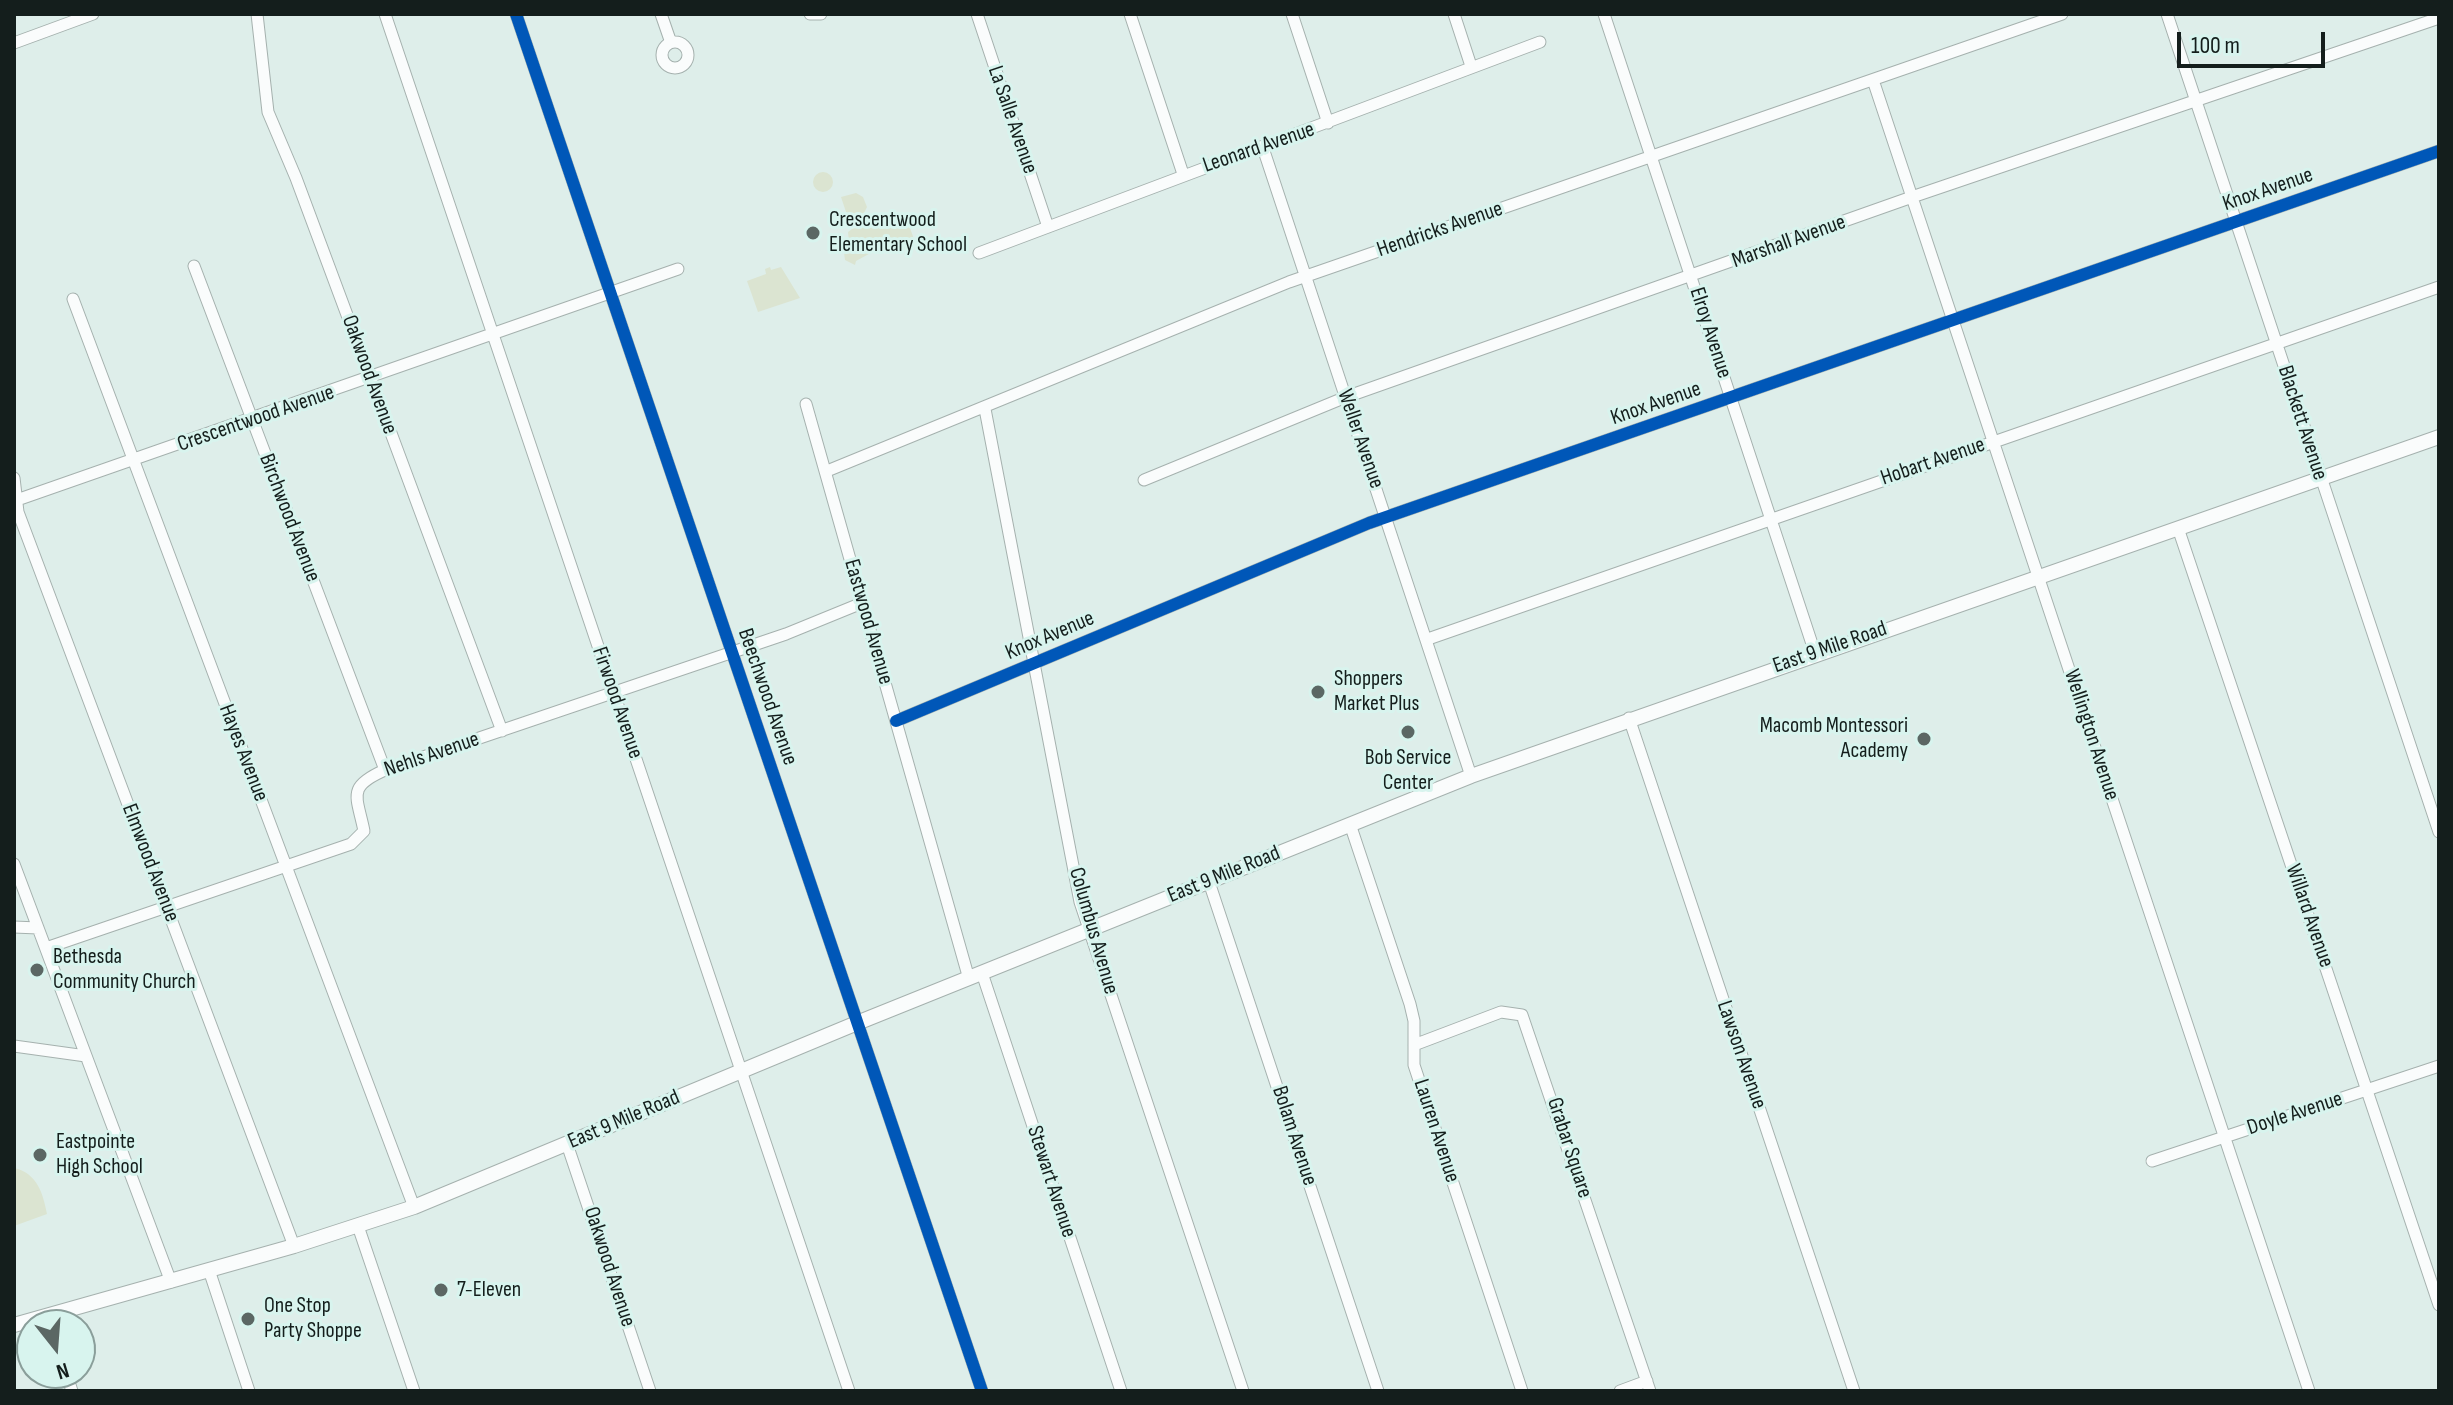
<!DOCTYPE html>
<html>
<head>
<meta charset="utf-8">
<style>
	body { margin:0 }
	#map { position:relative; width:2453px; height:1405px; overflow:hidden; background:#deeeea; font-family:"Sofia Sans Condensed",sans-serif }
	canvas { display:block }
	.frame { position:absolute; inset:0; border:16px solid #141e1c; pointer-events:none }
	.north { position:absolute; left:16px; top:1309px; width:80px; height:80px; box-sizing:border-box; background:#d8f4ee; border:2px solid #8a9e9a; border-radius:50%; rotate:163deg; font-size:22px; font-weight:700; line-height:32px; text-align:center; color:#141e1c }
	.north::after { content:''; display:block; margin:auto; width:28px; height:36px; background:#5b6764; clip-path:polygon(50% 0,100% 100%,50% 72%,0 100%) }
	.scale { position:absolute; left:2177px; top:32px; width:148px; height:36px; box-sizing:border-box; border:4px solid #141e1c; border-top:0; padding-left:10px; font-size:24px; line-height:28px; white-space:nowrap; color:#141e1c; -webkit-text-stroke:6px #d8f4ee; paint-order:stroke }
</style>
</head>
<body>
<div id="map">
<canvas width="2453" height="1405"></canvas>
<div class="frame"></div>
<div class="north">N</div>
<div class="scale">100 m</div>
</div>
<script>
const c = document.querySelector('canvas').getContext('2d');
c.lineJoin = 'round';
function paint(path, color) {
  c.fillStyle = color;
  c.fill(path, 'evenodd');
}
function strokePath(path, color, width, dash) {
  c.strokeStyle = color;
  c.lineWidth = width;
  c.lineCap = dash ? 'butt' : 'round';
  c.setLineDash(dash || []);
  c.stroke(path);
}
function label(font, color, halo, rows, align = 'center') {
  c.font = font + ' "Sofia Sans Condensed",sans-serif';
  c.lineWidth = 6;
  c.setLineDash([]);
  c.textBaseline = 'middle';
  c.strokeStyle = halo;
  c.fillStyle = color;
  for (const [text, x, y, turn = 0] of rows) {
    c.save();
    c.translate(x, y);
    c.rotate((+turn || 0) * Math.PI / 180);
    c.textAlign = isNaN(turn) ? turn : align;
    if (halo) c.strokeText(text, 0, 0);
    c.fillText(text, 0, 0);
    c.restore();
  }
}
const green = new Path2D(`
	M813 182a10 10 0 1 1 20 0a10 10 0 1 1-20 0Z
	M 856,193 L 863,197 L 867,207 L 862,217 L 849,221 L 841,197 Z
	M 905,214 L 915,242 L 895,254 L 889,243 L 856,261 L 855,265 L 845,260 L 843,245 L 849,242 L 848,232 L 852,229 Z
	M 770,267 L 771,270 L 781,267 L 800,298 L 758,312 L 747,281 L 766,274 L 765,269 Z
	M 14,1168 C 37,1173 43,1193 47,1214 L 14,1226 Z`);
const minor = new Path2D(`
	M 257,14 L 268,112 L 296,178 L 502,731
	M 385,14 L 849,1391
	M 516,14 L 982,1391
	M 661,14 L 670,40
	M 810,14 L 821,14
	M 977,14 L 1048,227
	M 1130,14 L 1183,174
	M 1292,14 L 1328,123
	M 1454,14 L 1471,66
	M 1604,14 L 1815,653
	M 2167,14 L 2439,832
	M662 55a13 13 0 1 1 26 0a13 13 0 1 1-26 0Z
	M 14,43 L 93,14
	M 1873,80 L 2309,1391
	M 1263,148 L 1471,776
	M 979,253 L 1540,42
	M 194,266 L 385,770
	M 73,299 L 414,1207
	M 806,404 L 969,979
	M 985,409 L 1080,902 L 1243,1391
	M 827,471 L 1289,282 L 2062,14
	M 14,478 L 18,512 L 294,1246
	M 1144,480 L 1346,397 L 1912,197 L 2439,18
	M 14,501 L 678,269
	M 2178,528 L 2439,1305
	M 1428,639 L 2439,287
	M 1629,718 L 1854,1391
	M 896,721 L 1369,523 L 2439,151
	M 1350,824 L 1410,1004 L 1414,1021 L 1414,1065 L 1522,1391
	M 14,864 L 171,1282
	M 1209,882 L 1378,1391
	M 14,927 L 38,928
	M 46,948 L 351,844 L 364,831 C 357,796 346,787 385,770 L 786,634 L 862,603
	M 982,973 L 1121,1391
	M 1414,1045 L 1501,1012 L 1522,1015 L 1650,1391
	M 14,1046 L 86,1056
	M 567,1144 L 650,1391
	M 2152,1161 L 2439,1066
	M 358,1226 L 414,1391
	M 209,1270 L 249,1391
	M 66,1373 L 72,1391
	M 1620,1391 L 1647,1381`);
const major = new Path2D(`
	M 14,1325 L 294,1246 L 414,1207 L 857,1023 L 1471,776 L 2439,437`);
const cycleway = new Path2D(`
	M 516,14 L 982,1391
	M 896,721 L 1369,523 L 2439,151`);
const markers = [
	[813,233,8,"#5b6764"],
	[1318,692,8,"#5b6764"],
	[1408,732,8,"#5b6764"],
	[1924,739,8,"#5b6764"],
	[37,970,8,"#5b6764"],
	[40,1155,8,"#5b6764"],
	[441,1290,8,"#5b6764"],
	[248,1319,8,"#5b6764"]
];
const streetNames = [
	["La Salle Avenue",1012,120,71],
	["Leonard Avenue",1259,148,-19],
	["Knox Avenue",2268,190,-19],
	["Hendricks Avenue",1440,230,-19],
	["Marshall Avenue",1789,242,-20],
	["Elroy Avenue",1710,333,72],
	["Oakwood Avenue",369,375,70],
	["Knox Avenue",1656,404,-19],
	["Crescentwood Avenue",256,419,-19],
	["Blackett Avenue",2302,423,72],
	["Weller Avenue",1360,439,71],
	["Hobart Avenue",1933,462,-19],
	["Birchwood Avenue",289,518,69],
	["Eastwood Avenue",868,622,74],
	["Knox Avenue",1050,636,-23],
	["East 9 Mile Road",1830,648,-19],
	["Beechwood Avenue",767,697,71],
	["Firwood Avenue",617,703,71],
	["Wellington Avenue",2091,735,72],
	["Hayes Avenue",243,753,69],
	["Nehls Avenue",432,755,-19],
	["Elmwood Avenue",150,863,69],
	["East 9 Mile Road",1224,875,-22],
	["Willard Avenue",2309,916,71],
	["Columbus Avenue",1093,931,74],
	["Lawson Avenue",1741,1055,71],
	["Doyle Avenue",2295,1114,-18],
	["East 9 Mile Road",624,1120,-23],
	["Lauren Avenue",1436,1131,72],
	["Bolam Avenue",1294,1136,72],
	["Grabar Square",1569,1148,72],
	["Stewart Avenue",1051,1182,72],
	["Oakwood Avenue",609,1267,72]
];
const poiNames = [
	["Crescentwood",829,220],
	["Elementary School",829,245],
	["Shoppers",1334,679],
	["Market Plus",1334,704],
	["Macomb Montessori",1908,726,"right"],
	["Academy",1908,751,"right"],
	["Bob Service",1408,758,"center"],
	["Center",1408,783,"center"],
	["Bethesda",53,957],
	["Community Church",53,982],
	["Eastpointe",56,1142],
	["High School",56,1167],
	["7-Eleven",457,1290],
	["One Stop",264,1306],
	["Party Shoppe",264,1331]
];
paint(green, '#dbe4d1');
strokePath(minor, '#a5b1ae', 13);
strokePath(major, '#a5b1ae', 16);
strokePath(minor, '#fafcfc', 11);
strokePath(major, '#fafcfc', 14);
strokePath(cycleway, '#0057b8', 12);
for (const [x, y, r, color] of markers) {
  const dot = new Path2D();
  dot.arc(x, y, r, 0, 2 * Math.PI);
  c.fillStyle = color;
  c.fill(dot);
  strokePath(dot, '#d8f4ee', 3);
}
label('22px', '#141e1c', '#d8f4ee', streetNames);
label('22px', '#141e1c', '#d8f4ee', poiNames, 'left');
</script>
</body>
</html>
